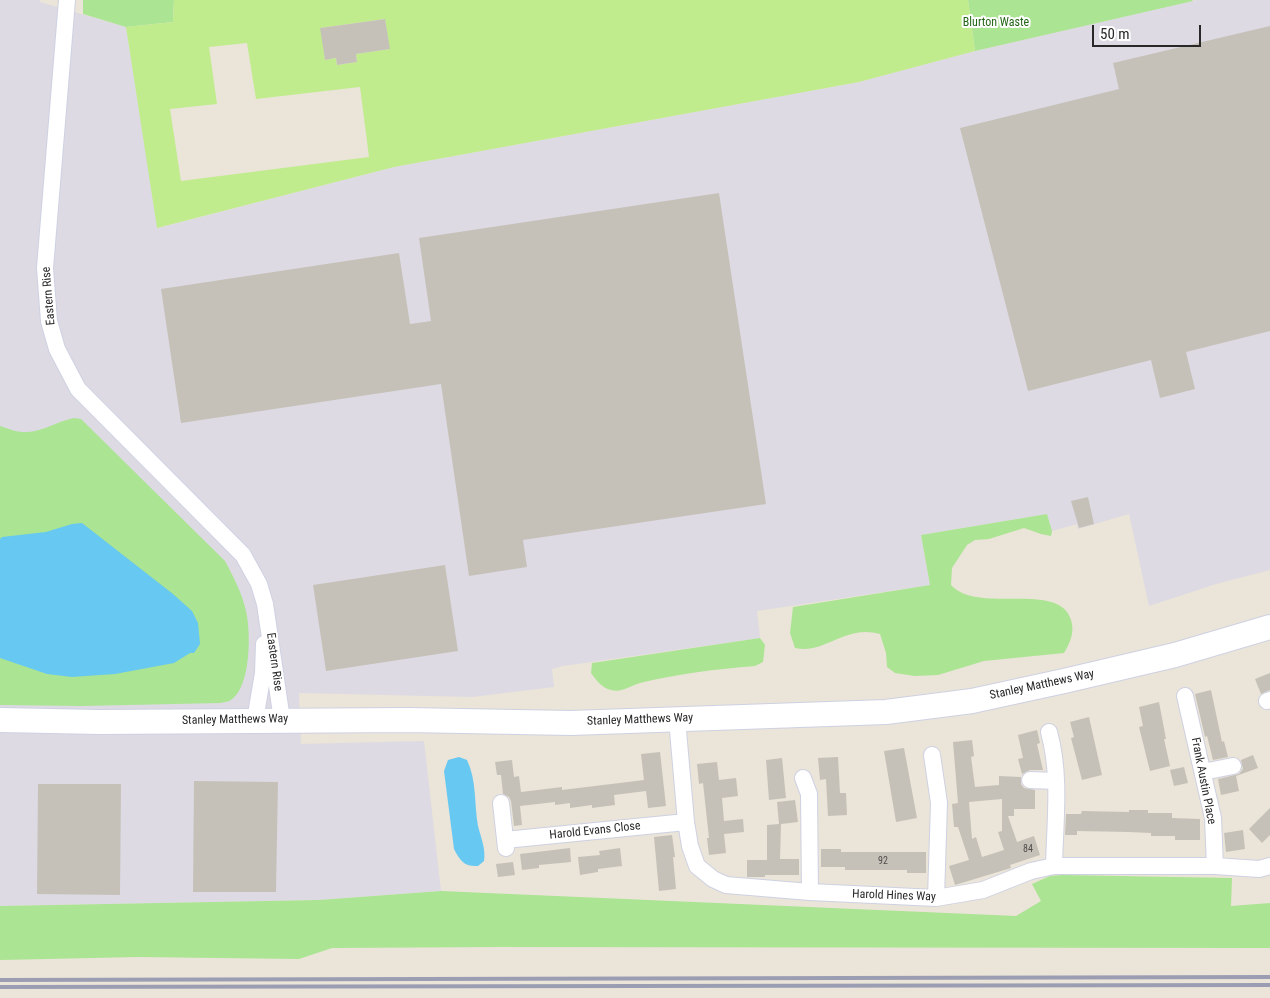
<!DOCTYPE html>
<html>
<head>
<meta charset="utf-8">
<style>
	body { margin:0 }
	#map { position:relative; width:1270px; height:998px; overflow:hidden; background:#ebe4d8; font-family:"Roboto Condensed",sans-serif }
	canvas { display:block }
	.scale { position:absolute; left:1092px; top:25px; width:109px; height:22px; box-sizing:border-box; border:2px solid #282828; border-top:0; padding-left:6px; font-size:15px; line-height:18px; white-space:nowrap; color:#282828; -webkit-text-stroke:4px #fff; paint-order:stroke }
</style>
</head>
<body>
<div id="map">
<canvas width="1270" height="998"></canvas>
<div class="scale">50 m</div>
</div>
<script>
const c = document.querySelector('canvas').getContext('2d');
c.lineJoin = 'round';
function paint(path, color) {
  c.fillStyle = color;
  c.fill(path, 'evenodd');
}
function strokePath(path, color, width, dash) {
  c.strokeStyle = color;
  c.lineWidth = width;
  c.lineCap = dash ? 'butt' : 'round';
  c.setLineDash(dash || []);
  c.stroke(path);
}
function label(font, color, halo, rows, align = 'center') {
  c.font = font + ' "Roboto Condensed",sans-serif';
  c.lineWidth = 4;
  c.setLineDash([]);
  c.textBaseline = 'middle';
  c.strokeStyle = halo;
  c.fillStyle = color;
  for (const [text, x, y, turn = 0] of rows) {
    c.save();
    c.translate(x, y);
    c.rotate((+turn || 0) * Math.PI / 180);
    c.textAlign = isNaN(turn) ? turn : align;
    if (halo) c.strokeText(text, 0, 0);
    c.fillText(text, 0, 0);
    c.restore();
  }
}
const industrial = new Path2D(`
	M 0,0 L 40,0 L 40,2 L 126,27 L 158,228 L 394,167 L 859,82 L 975,51 L 1197,0 L 1270,0 L 1270,570 L 1216,584 L 1149,606 L 1129,514 L 1078,529 L 1077,524 L 1052,531 L 1047,514 L 921,535 L 930,585 L 757,611 L 760,638 L 563,666 L 552,669 L 554,687 L 472,697 L 299,693 L 301,744 L 424,741 L 441,891 L 319,900 L 0,906 Z`);
const green = new Path2D(`
	M 83,0 L 174,0 L 173,22 L 126,27 L 83,14 Z
	M 968,0 L 1192,0 L 1193,1 L 975,51 Z
	M 74,418 L 81,419 L 225,561 C 234,578 242,593 246,611 C 251,632 251,687 231,700 C 228,702 223,702 220,703 L 82,706 L 0,705 L 0,426 C 9,429 18,433 28,432 C 44,431 58,421 74,418 Z
	M 1047,514 L 1052,531 L 1051,536 L 1041,534 L 1024,528 L 989,539 L 975,540 L 967,545 L 952,568 L 951,585 C 978,615 1059,580 1071,620 C 1075,632 1070,643 1064,653 L 984,661 L 938,675 L 915,676 L 895,673 L 887,667 L 886,653 L 880,634 C 873,632 864,631 856,633 C 834,637 818,653 795,648 L 790,633 L 793,607 L 930,585 L 921,535 Z
	M 760,638 L 765,645 L 763,662 L 755,666 C 716,669 677,674 640,683 C 630,686 621,693 611,690 C 602,688 596,680 591,673 L 592,663 Z
	M 1062,875 L 1232,878 L 1231,906 L 1270,903 L 1270,948 L 498,947 L 332,948 L 299,959 L 138,957 L 0,960 L 0,906 L 319,900 L 441,891 L 1016,916 L 1041,901 L 1032,884 L 1050,876 Z`);
const pitch = new Path2D(`
	M 174,0 L 968,0 L 975,51 L 859,82 L 394,167 L 157,228 L 126,27 L 173,22 ZM 385,19 L 389,49 L 356,54 L 357,62 L 337,65 L 336,58 L 325,60 L 321,28 ZM 247,43 L 256,99 L 360,87 L 369,157 L 181,181 L 170,109 L 217,104 L 209,47 Z`);
const water = new Path2D(`
	M 82,523 L 173,594 L 192,611 L 198,623 L 200,644 L 194,653 L 190,653 L 174,663 L 115,674 L 72,677 L 47,674 L 0,658 L 0,539 L 2,537 L 46,532 L 72,524 Z
	M 459,757 L 467,760 C 477,781 474,804 478,826 C 481,838 486,849 484,861 L 478,866 C 465,867 460,861 454,849 L 444,771 L 448,760 Z`);
const building = new Path2D(`
	M 385,19 L 390,49 L 356,54 L 357,62 L 337,65 L 336,58 L 325,60 L 320,28 Z
	M 1270,26 L 1270,331 L 1186,352 L 1195,389 L 1160,398 L 1151,360 L 1028,391 L 960,128 L 1119,89 L 1113,63 Z
	M 719,193 L 766,504 L 523,540 L 527,567 L 469,576 L 441,384 L 181,423 L 161,289 L 399,253 L 410,324 L 431,321 L 419,238 Z
	M 1088,497 L 1094,524 L 1079,528 L 1071,501 Z
	M 445,565 L 458,651 L 326,671 L 313,585 Z
	M 1270,673 L 1270,690 L 1261,694 L 1255,679 Z
	M 1211,690 L 1222,742 L 1224,741 L 1228,757 L 1213,760 L 1207,736 L 1205,737 L 1195,694 Z
	M 1159,702 L 1166,739 L 1164,739 L 1170,766 L 1150,771 L 1139,727 L 1143,726 L 1139,707 Z
	M 1089,717 L 1102,775 L 1082,780 L 1071,738 L 1074,737 L 1070,722 Z
	M 1037,730 L 1040,743 L 1037,744 L 1043,770 L 1030,770 L 1022,774 L 1018,759 L 1023,758 L 1018,735 Z
	M 972,740 L 974,756 L 971,757 L 975,787 L 999,785 L 999,776 L 1021,777 L 1021,784 L 1024,788 L 1035,790 L 1035,809 L 1014,809 L 1014,816 L 1008,816 L 1017,842 L 1034,836 L 1040,855 L 1010,865 L 1011,868 L 955,885 L 949,866 L 969,860 L 958,827 L 954,827 L 952,804 L 958,803 L 953,742 ZM 1002,799 L 1002,831 L 998,832 L 1004,850 L 982,857 L 976,837 L 972,839 L 969,802 Z
	M 904,748 L 917,818 L 896,822 L 884,751 Z
	M 660,752 L 666,806 L 648,808 L 646,791 L 614,795 L 615,805 L 592,808 L 592,805 L 570,808 L 570,803 L 555,805 L 555,802 L 520,806 L 522,825 L 514,826 L 511,801 L 509,797 L 503,794 L 501,775 L 497,775 L 495,762 L 512,760 L 514,777 L 519,776 L 521,792 L 562,787 L 562,790 L 644,780 L 641,754 Z
	M 1253,755 L 1258,768 L 1236,776 L 1239,791 L 1221,795 L 1218,779 L 1239,774 L 1243,769 L 1241,760 Z
	M 838,757 L 840,793 L 846,793 L 847,815 L 828,816 L 826,779 L 820,780 L 818,758 Z
	M 782,758 L 786,798 L 769,800 L 766,760 Z
	M 717,762 L 719,780 L 736,778 L 738,796 L 722,798 L 724,821 L 743,819 L 744,832 L 724,834 L 726,853 L 709,855 L 707,838 L 709,838 L 703,783 L 699,784 L 697,764 Z
	M 1184,767 L 1188,783 L 1174,786 L 1170,770 Z
	M 194,781 L 278,782 L 276,892 L 193,892 Z
	M 38,784 L 121,784 L 120,895 L 37,894 Z
	M 795,800 L 798,822 L 781,824 L 780,859 L 799,859 L 799,875 L 765,875 L 765,877 L 747,877 L 747,860 L 767,860 L 767,825 L 779,824 L 777,802 Z
	M 1270,808 L 1270,835 L 1262,843 L 1249,829 Z
	M 1129,810 L 1148,810 L 1148,813 L 1172,813 L 1172,818 L 1200,819 L 1200,840 L 1175,840 L 1175,836 L 1151,836 L 1151,833 L 1128,832 L 1077,831 L 1077,835 L 1065,835 L 1066,814 L 1081,814 L 1082,811 L 1129,812 Z
	M 1243,830 L 1245,849 L 1226,852 L 1224,833 Z
	M 672,835 L 675,857 L 673,857 L 676,889 L 659,891 L 654,837 Z
	M 570,848 L 571,862 L 539,865 L 539,868 L 522,870 L 520,854 Z
	M 620,848 L 622,866 L 598,869 L 598,872 L 580,875 L 578,857 L 600,855 L 599,851 Z
	M 821,849 L 841,849 L 841,852 L 926,852 L 926,873 L 907,873 L 907,870 L 845,870 L 845,867 L 821,867 Z
	M 513,862 L 515,875 L 498,877 L 496,864 Z`);
const street = new Path2D(`
	M 67,0 L 45,268 L 49,321 L 57,349 L 78,389 L 243,555 L 259,584 L 265,604 L 282,720
	M 1185,696 L 1213,818 L 1215,866
	M 1267,701 L 1270,700
	M 677,719 L 686,822 L 690,846 L 697,866 L 713,879 L 726,885 L 810,892 L 936,898 L 983,890 L 1031,871 L 1054,866 L 1215,866 L 1259,869 L 1270,866
	M 255,720 L 263,673 L 264,644
	M 1049,732 C 1061,775 1055,821 1054,866
	M 932,755 L 939,803 L 936,898
	M 1203,772 L 1233,766
	M 803,778 L 809,794 L 810,892
	M 1030,780 L 1056,781
	M 501,803 L 506,848
	M 505,840 L 686,822`);
const secondary = new Path2D(`
	M 0,720 L 99,722 L 408,720 L 571,723 L 886,712 L 972,701 L 1064,681 L 1175,655 L 1270,627`);
const rail = new Path2D(`
	M 0,980 L 1270,977
	M 0,987 L 1270,985`);
const numberNames = [
	["84",1028,849],
	["92",883,861]
];
const parkNames = [
	["Blurton Waste",996,23]
];
const streetNames = [
	["Eastern Rise",49,296,-95],
	["Eastern Rise",274,662,82],
	["Stanley Matthews Way",1042,685,-12],
	["Stanley Matthews Way",235,720,-1],
	["Stanley Matthews Way",640,720,-2],
	["Frank Austin Place",1203,781,79],
	["Harold Evans Close",595,831,-6],
	["Harold Hines Way",894,896,2]
];
paint(industrial, '#dddae3');
paint(green, '#abe493');
paint(pitch, '#c0ec8e');
paint(water, '#67c8f2');
paint(building, '#c6c1b8');
strokePath(street, '#ced1e2', 18);
strokePath(secondary, '#ced1e2', 26);
strokePath(street, '#fff', 16);
strokePath(secondary, '#fff', 24);
strokePath(rail, '#9b9eb3', 4);
label('10px', '#504e4c', null, numberNames);
label('12px', '#246617', '#fff', parkNames);
label('12px', '#282828', '#fff', streetNames);
</script>
</body>
</html>
